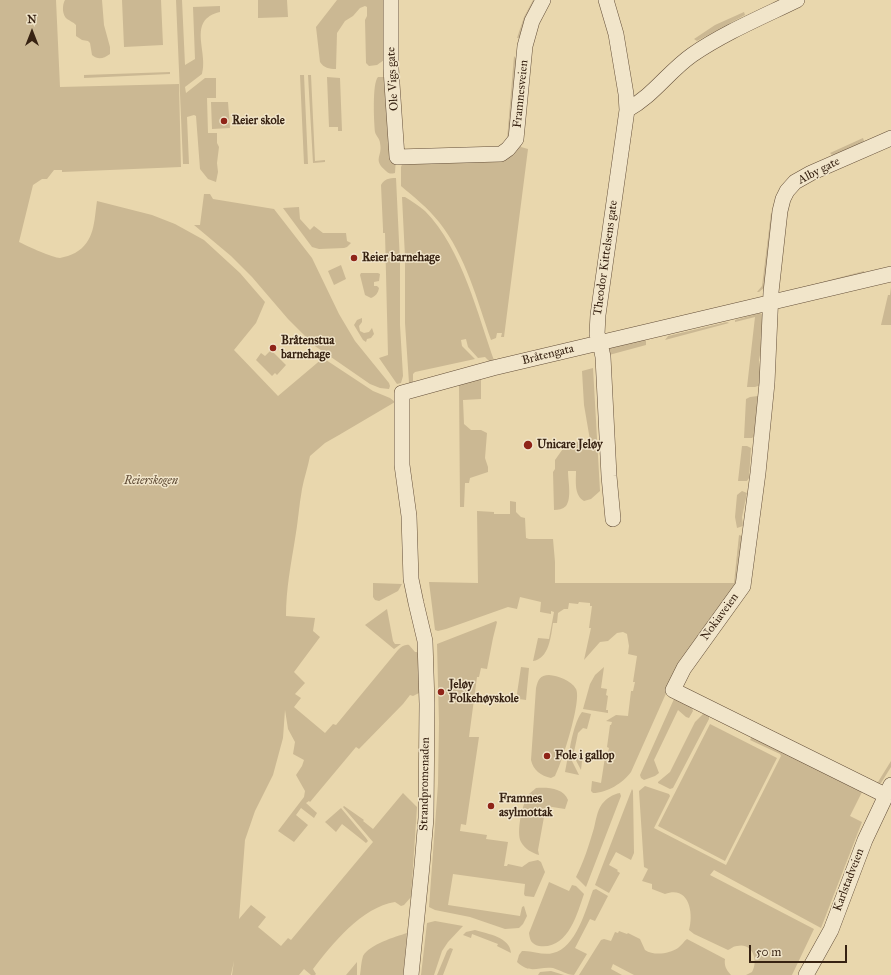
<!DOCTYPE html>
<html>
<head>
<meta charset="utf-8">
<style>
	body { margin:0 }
	#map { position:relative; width:891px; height:975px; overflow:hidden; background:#e9d7ad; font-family:"IM FELL Great Primer",serif }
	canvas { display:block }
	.north { position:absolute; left:12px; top:12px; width:40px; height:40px; -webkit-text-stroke:3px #f1e5ca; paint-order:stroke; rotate:0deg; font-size:11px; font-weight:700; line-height:16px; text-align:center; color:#372212 }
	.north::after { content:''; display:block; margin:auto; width:14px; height:18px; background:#372212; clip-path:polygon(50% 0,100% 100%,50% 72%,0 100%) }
	.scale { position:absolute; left:749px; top:945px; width:98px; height:18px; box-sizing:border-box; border:2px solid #372212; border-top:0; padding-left:5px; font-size:12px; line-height:14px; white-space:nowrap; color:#372212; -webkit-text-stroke:3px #f1e5ca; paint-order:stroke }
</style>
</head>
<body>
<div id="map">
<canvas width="891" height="975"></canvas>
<div class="north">N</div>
<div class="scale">50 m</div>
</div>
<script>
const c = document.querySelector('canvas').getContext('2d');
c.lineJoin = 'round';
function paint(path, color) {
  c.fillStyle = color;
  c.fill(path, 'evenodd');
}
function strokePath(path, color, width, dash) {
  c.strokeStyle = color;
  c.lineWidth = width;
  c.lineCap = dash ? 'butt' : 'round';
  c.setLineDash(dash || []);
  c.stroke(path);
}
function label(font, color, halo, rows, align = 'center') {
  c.font = font + ' "IM FELL Great Primer",serif';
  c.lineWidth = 3;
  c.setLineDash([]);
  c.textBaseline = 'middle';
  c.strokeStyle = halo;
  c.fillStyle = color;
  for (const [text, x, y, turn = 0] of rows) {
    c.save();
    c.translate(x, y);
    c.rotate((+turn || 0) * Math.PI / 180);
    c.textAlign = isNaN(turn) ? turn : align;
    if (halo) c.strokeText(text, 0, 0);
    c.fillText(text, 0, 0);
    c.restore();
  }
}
const green = new Path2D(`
	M 0,0 L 56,0 L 60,87 L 179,84 L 181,167 L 62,172 L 62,170 L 54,170 L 47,179 L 42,179 L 33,185 L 19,242 C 27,246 53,258 60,258 C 65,257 71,255 75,253 C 95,242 94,221 97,201 L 152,215 L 175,224 L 204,240 L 240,273 L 265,302 L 256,323 L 234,350 L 278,396 L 323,358 L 373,391 L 390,398 L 395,402 L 339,435 L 325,443 L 310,456 C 308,467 304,478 302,489 C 299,506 298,522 295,539 C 291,564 286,589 286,616 L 315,618 L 313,631 L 320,637 L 294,672 L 305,683 L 295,694 L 301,698 L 294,707 L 325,733 L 333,724 L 336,725 L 398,650 C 401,647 405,644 409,645 L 415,652 L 417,652 L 420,657 L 419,693 L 413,696 L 410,695 L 403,704 L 359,749 L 356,747 L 310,802 L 309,801 L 306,803 L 317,813 L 314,818 L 301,808 L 296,815 L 308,825 L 294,842 L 278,831 L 304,797 L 305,791 L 296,775 L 302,766 L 304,760 L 293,754 L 295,742 L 288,729 L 285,710 L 283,738 L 273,775 L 255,811 L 245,840 L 239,919 L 251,905 L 266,917 L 258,927 L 281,946 L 288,938 L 291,940 L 373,842 L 343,807 L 344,806 L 364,820 L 363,821 L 373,829 L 403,793 L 417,807 L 411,897 L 404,905 L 401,906 L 395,902 C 362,907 332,944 313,969 L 316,974 L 315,975 L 311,975 L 304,969 L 299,975 L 232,975 L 234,961 L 231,975 L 0,975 Z
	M 65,0 L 102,0 L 104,25 L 110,47 L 110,54 C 103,59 98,60 92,55 L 90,43 L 88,41 L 82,40 L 76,36 L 76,25 C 73,22 70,21 67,19 C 62,15 62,5 65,0 Z
	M 122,0 L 161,0 L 163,45 L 124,47 Z
	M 176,0 L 182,0 L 185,65 L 195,59 L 193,7 L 220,6 L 220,12 C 186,20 209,52 202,74 L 185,87 L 186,93 L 205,78 L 216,78 L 216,98 L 207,98 L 208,133 L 217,133 L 217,143 L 219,147 L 217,163 L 218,172 L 216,182 L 208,179 L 200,169 L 196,116 L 194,115 L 187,117 L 189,164 L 183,164 Z
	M 258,0 L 287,0 L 288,17 L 258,18 Z
	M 337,0 L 385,0 L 384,60 L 377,65 L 369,66 L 366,63 L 365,20 L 367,16 L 367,7 L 365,6 L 360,8 L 353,16 L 345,21 L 337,33 L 336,69 C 329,69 324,68 320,62 L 316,27 Z
	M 533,0 L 535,2 L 519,38 L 517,38 L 524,17 Z
	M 744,12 L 745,15 L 697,41 L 694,39 L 715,25 Z
	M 514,56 L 518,61 L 511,135 L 507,140 Z
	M 170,72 L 170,74 L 84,78 L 84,75 Z
	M 300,75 L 304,75 L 308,164 L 304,164 Z
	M 308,75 L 311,75 L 315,161 L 325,160 L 325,162 L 313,163 Z
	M 327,77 L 340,78 L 342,131 L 338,131 L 338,127 L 329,127 Z
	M 378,77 L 384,77 L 387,79 L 396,157 L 395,173 C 391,174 389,174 386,171 C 372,159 383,157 380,143 C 380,139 376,136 375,132 C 374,123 372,83 378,77 Z
	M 527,91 L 521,147 L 528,149 L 504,337 L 501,337 L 502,333 L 497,333 L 496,338 L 491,340 C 477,300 466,256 439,222 C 428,208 414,197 401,186 L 401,167 L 403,162 L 510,153 Z
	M 211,102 L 228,102 L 230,128 L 212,129 Z
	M 863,138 L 864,141 C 855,146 842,153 832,155 L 830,153 Z
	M 396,178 L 400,262 L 400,325 L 403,376 L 401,383 L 397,384 L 379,358 L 388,355 L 385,233 L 383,233 L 383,229 L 381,185 C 384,179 389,178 396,178 Z
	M 204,194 L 210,194 L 213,199 L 274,209 L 312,258 L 339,314 L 355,341 L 389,383 L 390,386 L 389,389 L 380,388 L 370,384 L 315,346 L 288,319 L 252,277 L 231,256 L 194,225 L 200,225 Z
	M 402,197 L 405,197 C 412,201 419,206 425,211 C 462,248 478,316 495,363 L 492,364 L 485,357 L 478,358 L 468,347 L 466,339 L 461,340 L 462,346 L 475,359 L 415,372 L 413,374 L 413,384 L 409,383 L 405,323 L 405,257 Z
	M 299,207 L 300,219 L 310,230 L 314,226 L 323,233 L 346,233 L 347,241 L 351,243 L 347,247 L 344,248 L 319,249 L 312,247 L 283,208 Z
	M 771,213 L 775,215 L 765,287 L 759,292 L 757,292 L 762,286 Z
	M 341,265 L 346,279 L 334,285 L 328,271 Z
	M 864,271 L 865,274 L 784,292 L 788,291 Z
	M 361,273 L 378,273 L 380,274 L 379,281 L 374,282 L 374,286 L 377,286 L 379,288 C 378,293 376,296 371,298 L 365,295 L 360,275 Z
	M 891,287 L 891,325 L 881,325 L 888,295 L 890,295 Z
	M 760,313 L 763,315 L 766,326 L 759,360 L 761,385 L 755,387 L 747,387 L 755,317 L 735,322 L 735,320 Z
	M 362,318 L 362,322 L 359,326 L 360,331 L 364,333 L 369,332 L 372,328 L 374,334 L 371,338 L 367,339 L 366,342 L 363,340 L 354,325 L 357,320 Z
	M 727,322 L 729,323 L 665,340 L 668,336 Z
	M 643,339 L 646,341 L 646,345 L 609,355 L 607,348 Z
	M 271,350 L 286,365 L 277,375 L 275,373 L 272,376 L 256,360 L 261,353 L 265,356 Z
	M 593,368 L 600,491 L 591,499 L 584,501 C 574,495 576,482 576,471 L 568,471 C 568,481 572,498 566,506 C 563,509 558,510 554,510 L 553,472 L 555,469 L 555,460 L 567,443 L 580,442 L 590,440 L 584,405 L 582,371 Z
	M 481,379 L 481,399 L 463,400 L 464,424 L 471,430 L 481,430 L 487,433 L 485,458 L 488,467 L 488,472 L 470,478 L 469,483 L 465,483 L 464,507 L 460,507 L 459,384 Z
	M 758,396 L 759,400 L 755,435 L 752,438 L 744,438 L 746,399 L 750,397 Z
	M 742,446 L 747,446 L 751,448 L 749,478 L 747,481 L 738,481 Z
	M 742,491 L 747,493 L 742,517 L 743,526 L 737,528 L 735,517 L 737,495 Z
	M 510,501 L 516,502 L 516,512 L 521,517 L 525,518 L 526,538 L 529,539 L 553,539 L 555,562 L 555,583 L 734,583 L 739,535 L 742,536 L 738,582 L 668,689 L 631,772 C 623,783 607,793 593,793 L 591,791 L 592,781 L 601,783 L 605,757 L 607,757 L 609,748 L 607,747 L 610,725 L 611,725 L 612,722 L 606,721 L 616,715 L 628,716 L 631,691 L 633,691 L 635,682 L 633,682 L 637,656 L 628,654 L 629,646 L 627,634 L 623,632 L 617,633 L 608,641 L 600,642 L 584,660 L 591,628 L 589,628 L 592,606 L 590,606 L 590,603 L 579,602 L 578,604 L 569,603 L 568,609 L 564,609 L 558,613 L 557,623 L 553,623 C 551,636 549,659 533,661 L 538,638 L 549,639 L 554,612 L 551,611 L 551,614 L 540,612 L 541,602 L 520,597 L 517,609 L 508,607 L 446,629 L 438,631 L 435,630 L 429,582 L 478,583 L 477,511 L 494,512 L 494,514 L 510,514 Z
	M 373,583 L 402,584 L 398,591 L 379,601 L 375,600 L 373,597 Z
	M 387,609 L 393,641 L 395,644 L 401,644 L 394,649 L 365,625 Z
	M 496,621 L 497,622 L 493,638 L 487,669 L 481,668 L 479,677 L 477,677 L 469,737 L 479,737 L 466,825 L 461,824 L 460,831 L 487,835 L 486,839 L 508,842 L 504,866 L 507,866 L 508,864 L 522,867 L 529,862 L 538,860 L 541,862 L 545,872 L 534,897 L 525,896 L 524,894 L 525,884 L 453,874 L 448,905 L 520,916 L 522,907 L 524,906 L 527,916 L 523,924 L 519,928 L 505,929 L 470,917 L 435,910 L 429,907 L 438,784 L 439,723 L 437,644 Z
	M 521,667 L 529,668 L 526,700 L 519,699 L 519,701 L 516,700 Z
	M 604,667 L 601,688 L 607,689 L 606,695 L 608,696 L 606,710 L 608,710 L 608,713 L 583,709 L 590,684 L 595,675 Z
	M 549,675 C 558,676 571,680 576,689 C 582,700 562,763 555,776 L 551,778 C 541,776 533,770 531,760 L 536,688 C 538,680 540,675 549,675 Z
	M 676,698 L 691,705 L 693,711 L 689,718 L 686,717 L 678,710 L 654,760 L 659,773 L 655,776 L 644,780 L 641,778 L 640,775 L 674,699 Z
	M 582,712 L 591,714 L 587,729 L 583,728 L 578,733 L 574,752 L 576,754 L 581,755 L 580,761 L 582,761 L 581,770 L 570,749 C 571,740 576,719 582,712 Z
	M 704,713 L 709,713 L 709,719 L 673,788 L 670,789 L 658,783 L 658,782 L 670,772 L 695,722 Z
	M 710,724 L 777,758 L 725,861 L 658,826 Z
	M 753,735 L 863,790 L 850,816 L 862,822 L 821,928 L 714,870 L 710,875 L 814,929 L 792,975 L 746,975 L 752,972 C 759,960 752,942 737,946 C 733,946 731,949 728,950 L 694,934 L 689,930 C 694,913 689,885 665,894 L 652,889 L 652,884 L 642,881 L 648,869 L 644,867 L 639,791 L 645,786 L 669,794 L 670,796 L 654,828 L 726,865 L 781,756 L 780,754 L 750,740 Z
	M 568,756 L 570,757 L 579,775 L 565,772 Z
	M 891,761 L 891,767 L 881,783 L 874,785 L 870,783 L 878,782 Z
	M 536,788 C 547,787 564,788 568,800 L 565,809 L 546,806 L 538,850 L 539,855 C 532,853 525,849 521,842 C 516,833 522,803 529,794 C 531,792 534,790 536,788 Z
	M 632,789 L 633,791 L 634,853 L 631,860 L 616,852 L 609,865 L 618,870 L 617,871 L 620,873 L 609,893 L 595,885 Z
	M 620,793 L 621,796 L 586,887 L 576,877 C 584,861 589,845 594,828 C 596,820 597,811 602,804 C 606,799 613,794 620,793 Z
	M 341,808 L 366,838 L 368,841 L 366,843 L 342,824 L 336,832 L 325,822 Z
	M 549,882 L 569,891 L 572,885 L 576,886 L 584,894 C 577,914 568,950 539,946 C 531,944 530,940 529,933 Z
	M 596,889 L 608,896 L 595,921 L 590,919 L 575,948 L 587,954 L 574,975 C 567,975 560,970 553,968 C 538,966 531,975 517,962 L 519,955 L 522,951 C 532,950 543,956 553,953 C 576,948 586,909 593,890 Z
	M 435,921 L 463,926 L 448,942 L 442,951 L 434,975 L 421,975 L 427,923 Z
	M 475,930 C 488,934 510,937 511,953 L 497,946 L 498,944 L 472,934 L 471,938 L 463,935 L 466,932 Z
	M 619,931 L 627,934 L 628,933 L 640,939 L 645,950 C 654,956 669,954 678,948 C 682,945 684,941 687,939 L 725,959 C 724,965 726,970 731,975 L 634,975 L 613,964 L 611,969 L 622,975 L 579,975 L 601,940 L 604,939 L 611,941 L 615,932 L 618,933 Z
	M 407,933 L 403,975 L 360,975 C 361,969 361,962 363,956 C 370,944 395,937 407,933 Z
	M 450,948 L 453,949 L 443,975 L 437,975 L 447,951 Z
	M 357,962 L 357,975 L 346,975 Z
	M 551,971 L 564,975 L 538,975 L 540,972 Z`);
const minor = new Path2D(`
	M 391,0 L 391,69 L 397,157 L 501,154 L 508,149 L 516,139 L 525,46 L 532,21 L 543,0
	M 606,0 L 616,34 L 626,94 L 627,110 L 598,315 L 597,334 L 600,342 L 603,357 L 609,476 L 613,519
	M 627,110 C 654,95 668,72 692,55 C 724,33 762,17 797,0
	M 885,795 L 673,690 L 684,668 L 743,586 L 758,473 L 767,383 L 771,292 L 780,211 L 783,199 L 787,191 L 795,182 L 811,173 L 891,138
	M 411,975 L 422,866 L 426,818 L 427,704 L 425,641 L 416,603 L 411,579 L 409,516 L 402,465 L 402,393 L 493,368 L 891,274
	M 806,975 L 831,930 L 865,840 L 891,785`);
const markers = [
	[224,121,4,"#8f2418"],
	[354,258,4,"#8f2418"],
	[273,348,4,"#8f2418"],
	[528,445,5,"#8f2418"],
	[441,692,4,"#8f2418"],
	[547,756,4,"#8f2418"],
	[491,806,4,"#8f2418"]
];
const streetNames = [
	["Ole Vigs gate",393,79,-93],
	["Framnesveien",521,94,-84],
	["Alby gate",819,171,-27],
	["Theodor Kittelsens gate",606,258,-82],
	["Bråtengata",548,355,-14],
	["Nokiaveien",720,617,-54],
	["Strandpromenaden",425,784,-89],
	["Karlstadveien",849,880,-69]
];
const poiNames = [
	["Reier skole",232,121],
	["Reier barnehage",362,258],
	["Bråtenstua",281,341],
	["barnehage",281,355],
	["Unicare Jeløy",537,445],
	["Jeløy",449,685],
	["Folkehøyskole",449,699],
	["Fole i gallop",555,756],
	["Framnes",499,799],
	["asylmottak",499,813]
];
const parkNames = [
	["Reierskogen",151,481]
];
paint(green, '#cbb893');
strokePath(minor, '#644f39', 16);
strokePath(minor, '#f1e5ca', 15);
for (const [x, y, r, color] of markers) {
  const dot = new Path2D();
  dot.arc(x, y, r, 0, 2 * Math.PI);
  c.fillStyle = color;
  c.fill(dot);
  strokePath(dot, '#f1e5ca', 1.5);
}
label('12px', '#372212', '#f1e5ca', streetNames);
label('bold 12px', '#372212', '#f1e5ca', poiNames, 'left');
label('italic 12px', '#5c4832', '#f1e5ca', parkNames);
</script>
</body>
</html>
